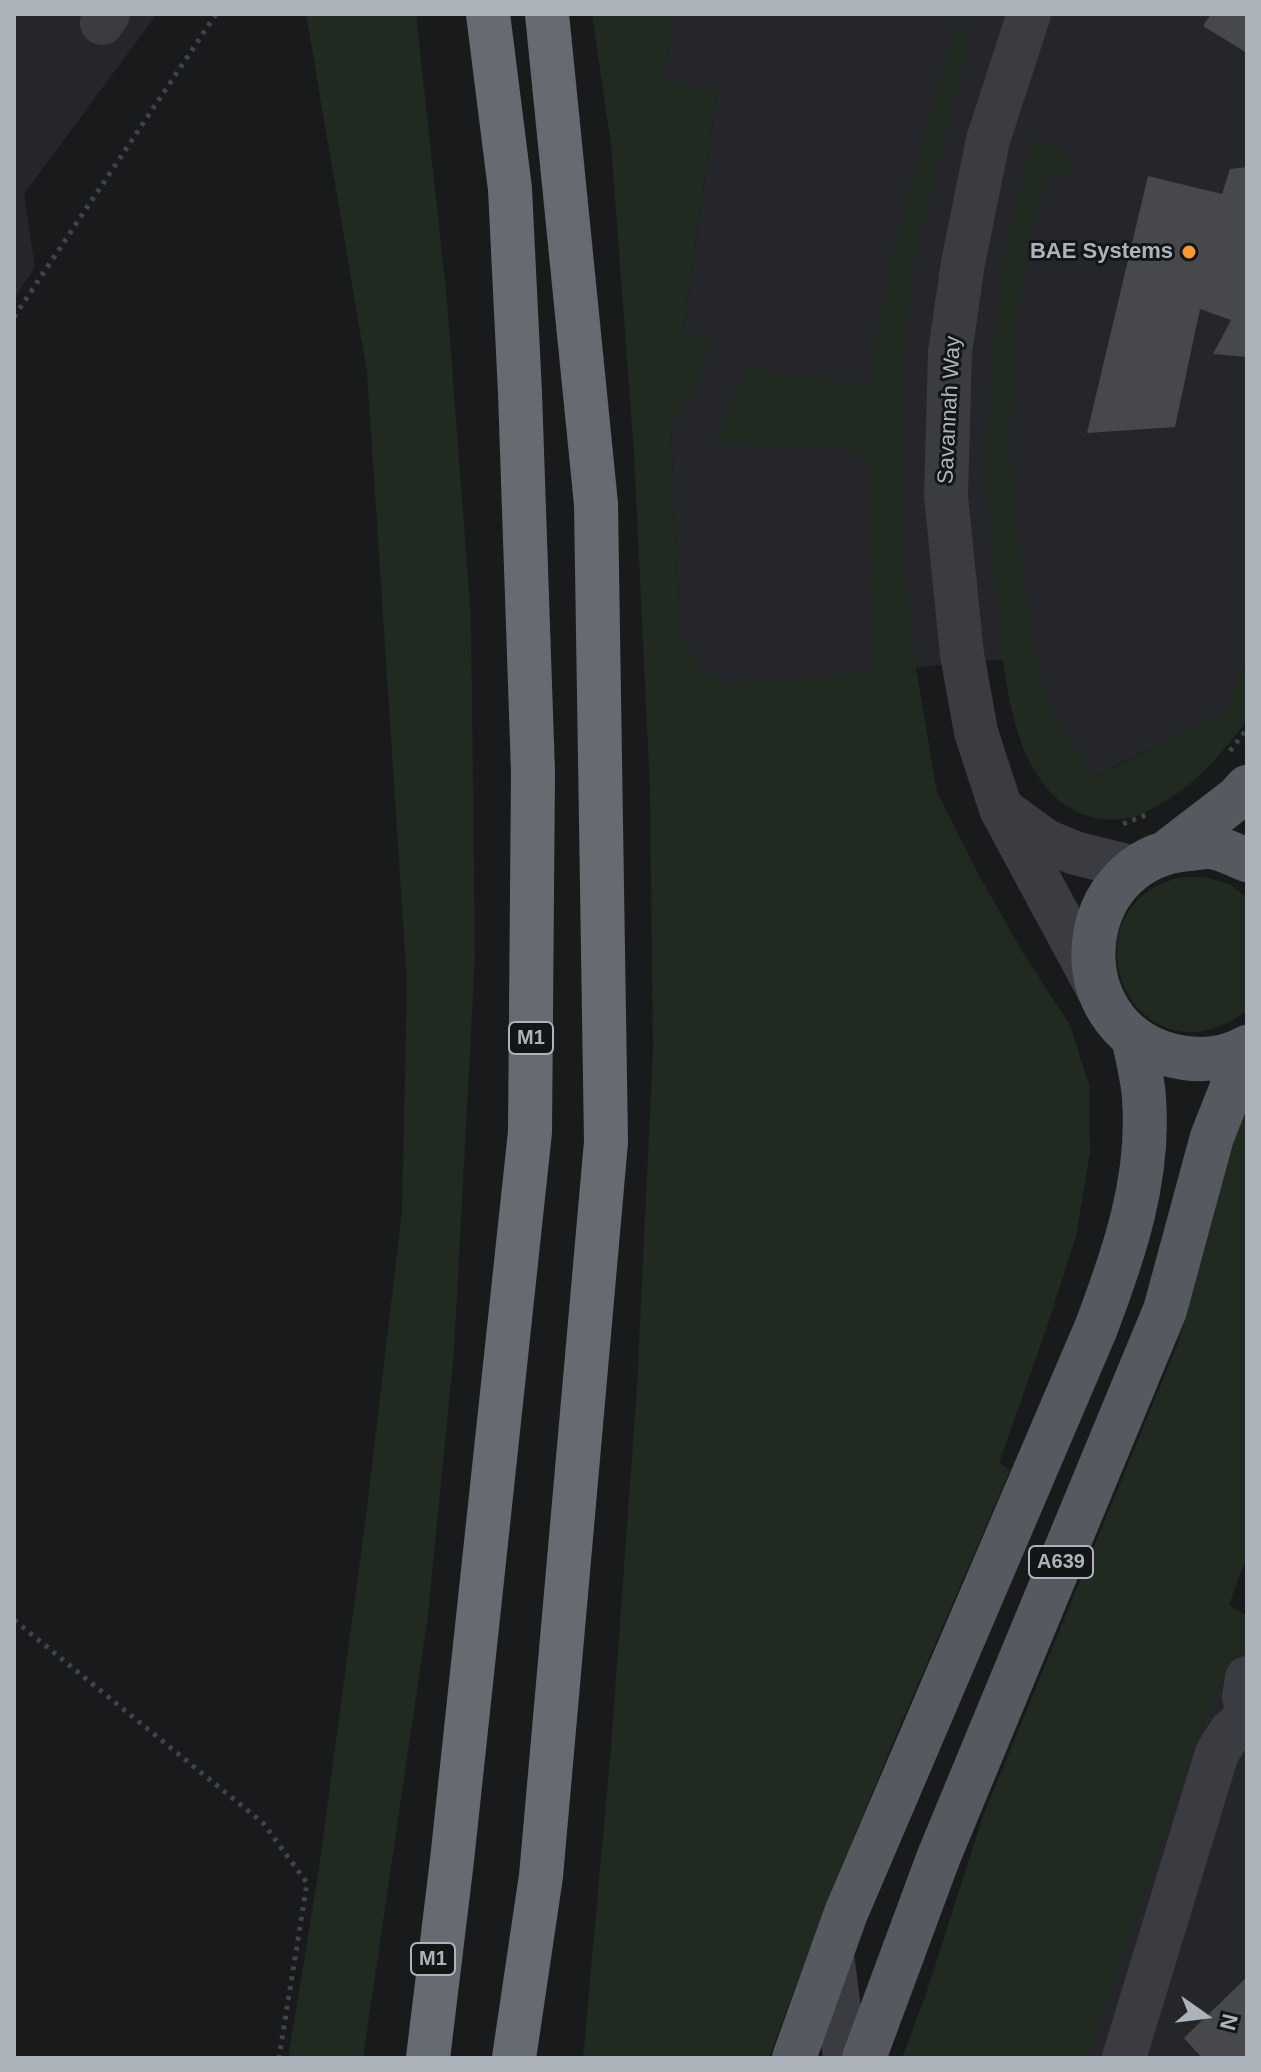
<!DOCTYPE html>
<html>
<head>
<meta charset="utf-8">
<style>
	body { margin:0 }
	#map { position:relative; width:1261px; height:2072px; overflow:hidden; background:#191a1c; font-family:Arial,sans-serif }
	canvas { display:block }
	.frame { position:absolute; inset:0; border:16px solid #acb3bb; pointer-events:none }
	.north { position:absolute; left:1165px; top:1976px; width:80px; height:80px; -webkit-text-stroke:6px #141517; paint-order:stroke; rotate:104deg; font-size:22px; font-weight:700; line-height:32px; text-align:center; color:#acb3bb }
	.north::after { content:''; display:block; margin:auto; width:28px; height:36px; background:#acb3bb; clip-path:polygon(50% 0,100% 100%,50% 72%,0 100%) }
</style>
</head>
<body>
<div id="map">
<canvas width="1261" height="2072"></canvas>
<div class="frame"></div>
<div class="north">N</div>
</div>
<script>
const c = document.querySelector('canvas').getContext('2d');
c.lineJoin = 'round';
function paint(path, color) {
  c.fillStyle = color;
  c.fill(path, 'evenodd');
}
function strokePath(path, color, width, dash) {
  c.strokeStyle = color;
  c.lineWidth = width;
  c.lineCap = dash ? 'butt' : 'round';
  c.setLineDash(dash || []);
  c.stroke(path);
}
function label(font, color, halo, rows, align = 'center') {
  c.font = font + ' Arial,sans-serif';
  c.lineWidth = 6;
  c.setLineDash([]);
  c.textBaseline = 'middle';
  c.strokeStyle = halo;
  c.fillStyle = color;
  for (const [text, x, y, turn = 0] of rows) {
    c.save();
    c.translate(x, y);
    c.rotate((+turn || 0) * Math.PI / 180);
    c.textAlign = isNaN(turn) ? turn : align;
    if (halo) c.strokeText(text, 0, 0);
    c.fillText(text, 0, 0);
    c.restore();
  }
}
const built = new Path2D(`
	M 14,14 L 157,14 L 24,194 L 35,267 L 14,299 Z
	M 647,14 L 1247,14 L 1247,660 L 1225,712 L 1096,776 L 1055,723 L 1035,656 L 726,686 L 700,667 L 679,633 L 671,427 L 705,366 L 683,333 L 717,93 L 663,79 L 673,21 Z
	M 1247,1643 L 1247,2058 L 1087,2058 L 1208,1709 Z`);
const green = new Path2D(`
	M 306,14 L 416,14 L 447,300 L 471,619 L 475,957 L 454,1351 L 428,1615 L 363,2058 L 288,2058 L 318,1876 L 366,1516 L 402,1211 L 407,982 L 367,372 Z
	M 592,14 L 647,14 L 673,21 L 663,79 L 717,92 L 683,332 L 708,335 L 705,366 L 671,427 L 679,633 L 700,667 L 726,686 L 871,671 L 868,456 L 841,447 L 714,444 L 748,368 L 868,385 L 891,259 L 954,28 L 971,33 L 913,262 L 900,392 L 900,534 L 916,667 L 937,792 L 980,877 L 1025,956 L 1070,1025 L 1089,1085 L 1090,1152 L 1076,1236 L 1049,1321 L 999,1463 L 1010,1470 L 897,1733 L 825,1907 L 769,2058 L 583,2058 L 611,1748 L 637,1386 L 653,1051 L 650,789 L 634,453 L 611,145 Z
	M 1030,143 C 1054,142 1071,152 1070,177 L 1047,172 L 1028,245 L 1016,326 L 1009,442 L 1017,538 L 1035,656 L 1055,723 L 1097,776 L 1225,712 L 1247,660 L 1247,721 C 1232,739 1216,760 1199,776 C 1181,791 1155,811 1132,817 C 1071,831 1034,784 1018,733 C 1004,689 1001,640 996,595 C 991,543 986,489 988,437 C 991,381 994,323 1003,268 C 1010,226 1021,184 1030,143 Z
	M 1205,877 L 1231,885 L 1247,898 L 1247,1011 C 1135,1092 1059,915 1174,879 C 1184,876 1195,877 1205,877 Z
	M 1247,1101 L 1247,1556 L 1229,1605 L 1247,1616 L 1247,1643 L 1208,1709 L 1087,2058 L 902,2058 L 925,1997 L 983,1816 L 1178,1343 L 1214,1214 L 1233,1135 Z`);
const building = new Path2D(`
	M 1211,14 L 1247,14 L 1247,53 L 1203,26 Z
	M 1247,167 L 1247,357 L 1213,354 L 1231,320 L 1200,309 L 1175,427 L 1087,433 L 1148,176 L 1222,194 L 1230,169 Z
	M 1247,1977 L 1247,2058 L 1202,2058 L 1184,2038 Z`);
const path = new Path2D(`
	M 14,317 L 216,14
	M 1230,751 L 1247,729
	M 1123,824 L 1151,813
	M 14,1620 L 263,1823 L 307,1883 L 279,2058`);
const minor = new Path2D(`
	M 1029,14 L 988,140 L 963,263 L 950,352 L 946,496 L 962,654 L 976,732 L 1001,809 L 1098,989
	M 102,23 L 108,14
	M 1006,812 L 1046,841 L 1075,853 L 1135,868
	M 1247,1678 L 1244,1698 L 1247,1705
	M 832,1954 L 845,2058
	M 1124,2058 L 1217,1753 L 1231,1731 L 1247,1718`);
const major = new Path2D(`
	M 1168,851 L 1237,798 L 1247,787
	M 1247,860 C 1236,856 1224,849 1212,847 C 1205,846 1195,849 1188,849 C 1073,859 1058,1024 1170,1055 C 1196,1062 1223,1060 1247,1047
	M 794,2058 L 846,1913 L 1096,1328 C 1124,1254 1150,1179 1144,1099 C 1143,1078 1137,1057 1133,1037
	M 864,2058 L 939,1856 L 1165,1310 L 1212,1137 L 1231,1089 L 1247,1063`);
const highway = new Path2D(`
	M 428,2058 L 452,1860 L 530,1132 L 533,772 L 520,393 L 510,189 L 488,14
	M 514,2058 L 541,1876 L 606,1142 L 596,504 L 547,14`);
const markers = [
	[1189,252,8,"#f3993a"]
];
const shields = [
	[531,1038,44],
	[1061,1562,64],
	[433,1959,44]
];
const shieldNames = [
	["M1",531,1038],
	["A639",1061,1562],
	["M1",433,1959]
];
const poiNames = [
	["BAE Systems",1173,252]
];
const streetNames = [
	["Savannah Way",950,410,-87]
];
paint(built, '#252629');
paint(green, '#212a21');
paint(building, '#46484c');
strokePath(path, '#404448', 5, [4, 6]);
strokePath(minor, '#3a3c41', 44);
strokePath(major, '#565a60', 44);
strokePath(highway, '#666b72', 44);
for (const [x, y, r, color] of markers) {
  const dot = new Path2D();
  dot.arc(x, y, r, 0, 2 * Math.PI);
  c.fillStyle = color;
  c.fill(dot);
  strokePath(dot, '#141517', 3);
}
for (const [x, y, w] of shields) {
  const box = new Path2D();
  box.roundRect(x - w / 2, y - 16, w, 32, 6);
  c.fillStyle = '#141517';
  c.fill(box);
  strokePath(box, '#acb3bb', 2);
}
label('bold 20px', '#acb3bb', null, shieldNames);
label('bold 22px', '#acb3bb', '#141517', poiNames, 'right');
label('22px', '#acb3bb', '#141517', streetNames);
</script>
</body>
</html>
